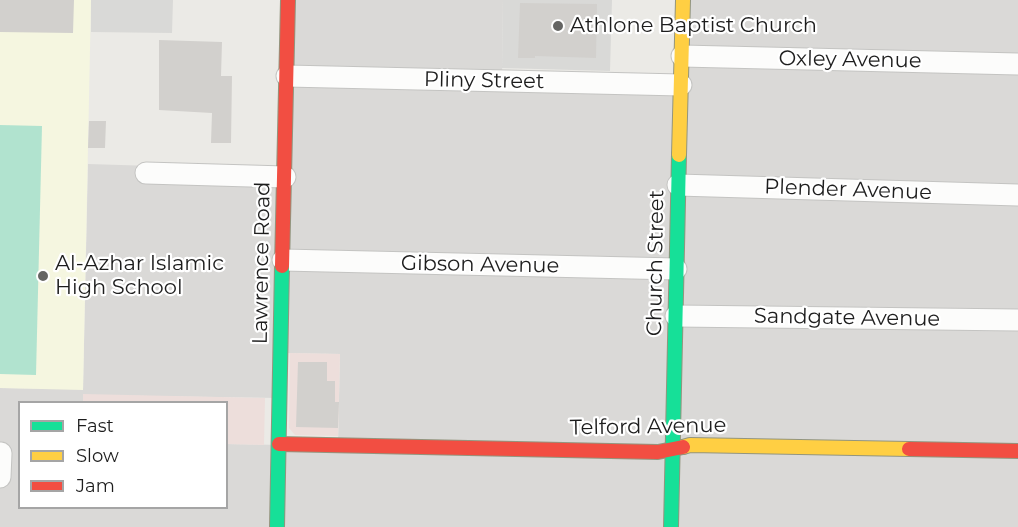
<!DOCTYPE html>
<html>
<head>
<meta charset="utf-8">
<style>
	body { margin:0 }
	#map { position:relative; width:1018px; height:527px; overflow:hidden; background:#ebeae6; font-family:Montserrat,sans-serif }
	canvas { display:block }
	.legend { position:absolute; left:18px; top:401px; width:210px; height:108px; box-sizing:border-box; background:#fff; border:2px solid #a5a5a5; margin:0; padding:8px 10px; list-style:none; font-size:18px; color:#1d1d1d }
	.legend li { display:flex; align-items:center; gap:12px; height:30px }
	.legend b { width:30px; border:2px solid #a5a5a5 }
</style>
</head>
<body>
<div id="map">
<canvas width="1018" height="527"></canvas>
<ul class="legend">
<li><b style="height:8px;background:#16e098"></b>Fast</li>
<li><b style="height:8px;background:#ffcf43"></b>Slow</li>
<li><b style="height:8px;background:#f24e42"></b>Jam</li>
</ul>
</div>
<script>
const c = document.querySelector('canvas').getContext('2d');
c.lineJoin = 'round';
function paint(path, color) {
  c.fillStyle = color;
  c.fill(path, 'evenodd');
}
function strokePath(path, color, width, dash) {
  c.strokeStyle = color;
  c.lineWidth = width;
  c.lineCap = dash ? 'butt' : 'round';
  c.setLineDash(dash || []);
  c.stroke(path);
}
function label(font, color, halo, rows, align = 'center') {
  c.font = font + ' Montserrat,sans-serif';
  c.lineWidth = 4.5;
  c.setLineDash([]);
  c.textBaseline = 'middle';
  c.strokeStyle = halo;
  c.fillStyle = color;
  for (const [text, x, y, turn = 0] of rows) {
    c.save();
    c.translate(x, y);
    c.rotate((+turn || 0) * Math.PI / 180);
    c.textAlign = isNaN(turn) ? turn : align;
    if (halo) c.strokeText(text, 0, 0);
    c.fillText(text, 0, 0);
    c.restore();
  }
}
const residential = new Path2D(`
	M 288,0 L 503,0 L 502,82 L 680,86 L 682,0 L 1018,0 L 1018,527 L 0,527 L 0,388 L 83,389 L 88,164 L 284,170 ZM 280,353 L 340,354 L 338,446 L 227,444 L 226,508 L 20,508 L 20,402 L 83,402 L 83,395 L 279,398 Z`);
const commercial = new Path2D(`
	M 290,353 L 340,354 L 338,436 L 295,435 L 289,428 Z
	M 83,394 L 265,398 L 264,445 L 227,444 L 226,402 L 83,402 Z`);
const education = new Path2D(`
	M 0,0 L 91,0 L 83,390 L 0,388 Z`);
const religious = new Path2D(`
	M 91,0 L 173,0 L 172,33 L 91,32 Z
	M 503,0 L 612,0 L 610,71 L 502,68 Z`);
const pitch = new Path2D(`
	M 0,125 L 42,126 L 36,375 L 0,374 Z`);
const building = new Path2D(`
	M 0,0 L 74,0 L 73,33 L 0,32 Z
	M 520,3 L 597,4 L 596,58 L 535,56 L 535,58 L 518,58 Z
	M 159,40 L 222,42 L 221,76 L 232,76 L 231,143 L 211,143 L 212,113 L 159,110 Z
	M 89,121 L 106,121 L 105,148 L 88,148 Z
	M 298,362 L 327,362 L 327,381 L 335,381 L 335,402 L 339,402 L 338,428 L 296,427 Z`);
const street = new Path2D(`
	M 682,56 L 1018,64
	M 287,76 L 681,85
	M 146,173 L 285,177
	M 678,185 L 1018,195
	M 283,260 L 676,269
	M 676,316 L 1018,320
	M 0,477 L 1,453`);
const fast = new Path2D(`
	M 277,527 L 282,266
	M 671,527 L 679,155`);
const slow = new Path2D(`
	M 679,155 L 683,0
	M 683,447 L 690,445 L 909,449`);
const jam = new Path2D(`
	M 282,266 L 288,0
	M 279,444 L 658,452 L 683,447
	M 909,449 L 1018,451`);
const markers = [
	[558,26,6,"#656563"],
	[43,276,6,"#656563"]
];
const poiNames = [
	["Athlone Baptist Church",570,26],
	["Al-Azhar Islamic",55,264],
	["High School",55,288]
];
const streetNames = [
	["Oxley Avenue",850,60,1],
	["Pliny Street",484,81,1],
	["Plender Avenue",848,190,2],
	["Lawrence Road",262,263,-89],
	["Church Street",656,263,-89],
	["Gibson Avenue",480,265,1],
	["Sandgate Avenue",847,318,1],
	["Telford Avenue",648,427,-1]
];
paint(residential, '#dad9d7');
paint(commercial, '#eddedb');
paint(education, '#f5f6e0');
paint(religious, '#d9d9d7');
paint(pitch, '#b1e3cf');
paint(building, '#d2d0cd');
strokePath(street, '#c4c4c2', 23);
strokePath(fast, '#93957e', 16);
strokePath(slow, '#93957e', 16);
strokePath(jam, '#93957e', 16);
strokePath(street, '#fcfcfb', 21);
strokePath(fast, '#16e098', 14);
strokePath(slow, '#ffcf43', 14);
strokePath(jam, '#f24e42', 14);
for (const [x, y, r, color] of markers) {
  const dot = new Path2D();
  dot.arc(x, y, r, 0, 2 * Math.PI);
  c.fillStyle = color;
  c.fill(dot);
  strokePath(dot, '#fff', 2);
}
label('21px', '#1d1d1d', '#fff', poiNames, 'left');
label('21px', '#1d1d1d', '#fff', streetNames);
</script>
</body>
</html>
